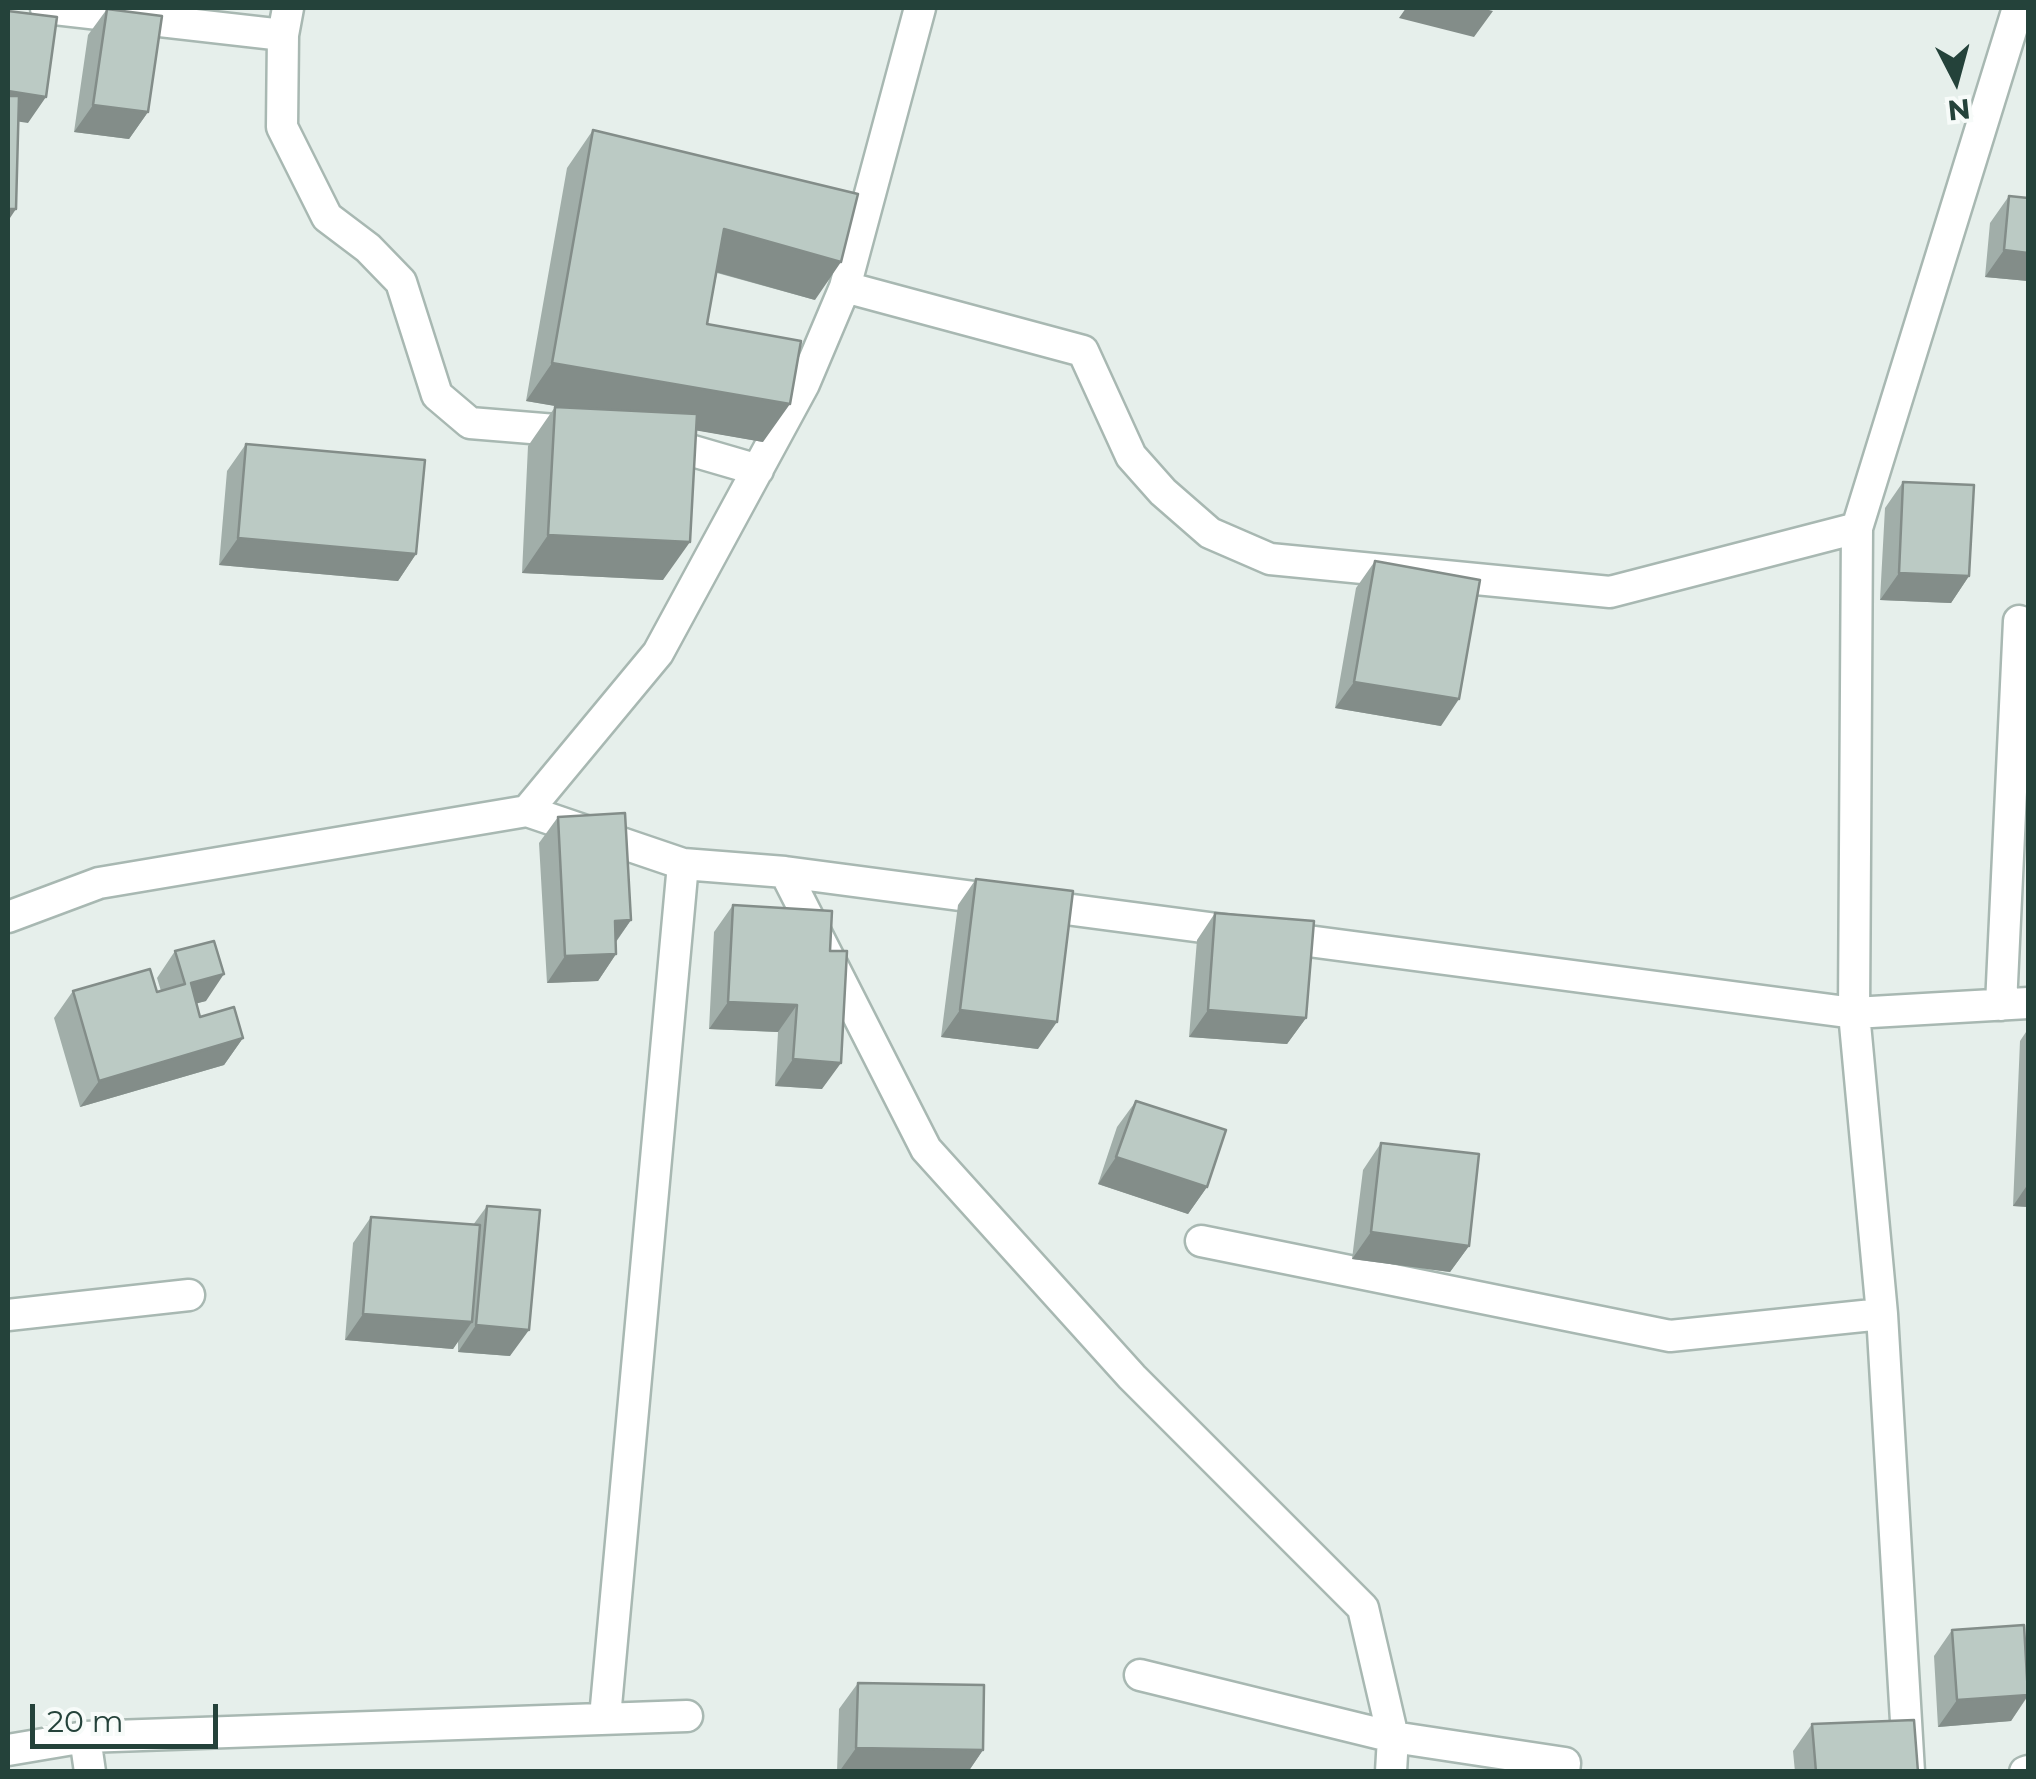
<!DOCTYPE html>
<html>
<head>
<meta charset="utf-8">
<style>
	body { margin:0 }
	#map { position:relative; width:2036px; height:1779px; overflow:hidden; background:#e6efeb; font-family:Montserrat,sans-serif }
	canvas { display:block }
	.frame { position:absolute; inset:0; border:10px solid #24423a; pointer-events:none }
	.north { position:absolute; left:1906px; top:30px; width:100px; height:100px; -webkit-text-stroke:8px #f7fbf9; paint-order:stroke; rotate:174deg; font-size:28px; font-weight:700; line-height:40px; text-align:center; color:#24423a }
	.north::after { content:''; display:block; margin:auto; width:35px; height:45px; background:#24423a; clip-path:polygon(50% 0,100% 100%,50% 72%,0 100%) }
	.scale { position:absolute; left:30px; top:1704px; width:188px; height:45px; box-sizing:border-box; border:5px solid #24423a; border-top:0; padding-left:12px; font-size:30px; line-height:35px; white-space:nowrap; color:#24423a; -webkit-text-stroke:8px #f7fbf9; paint-order:stroke }
</style>
</head>
<body>
<div id="map">
<canvas width="2036" height="1779"></canvas>
<div class="frame"></div>
<div class="north">N</div>
<div class="scale">20 m</div>
</div>
<script>
const c = document.querySelector('canvas').getContext('2d');
c.lineJoin = 'round';
function strokePath(path, color, width, dash) {
  c.strokeStyle = color;
  c.lineWidth = width;
  c.lineCap = dash ? 'butt' : 'round';
  c.setLineDash(dash || []);
  c.stroke(path);
}
function paint(path, color) {
  c.fillStyle = color;
  c.fill(path, 'evenodd');
}
const street = new Path2D(`
	M 46,8 L 283,35
	M 288,8 L 283,35 L 282,127 L 327,217 L 368,248 L 401,282 L 437,395 L 470,423 L 580,432
	M 845,287 L 1083,351 L 1131,456 L 1163,492 L 1210,533 L 1270,559 L 1610,592 L 1857,528
	M 655,440 L 758,470
	M 527,811 L 658,653 L 804,384 L 845,287 L 920,8
	M 785,872 L 926,1149 L 1132,1377 L 1363,1608 L 1393,1737 L 1391,1772
	M 8,917 L 99,883 L 527,811 L 683,864 L 785,872 L 1854,1013 L 2028,1003
	M 2001,1005 L 2019,621
	M 1201,1241 L 1670,1336 L 1882,1314
	M 8,1315 L 189,1295
	M 1140,1675 L 1393,1737 L 1565,1763 L 1564,1772
	M 605,1717 L 683,864
	M 85,1737 L 90,1772
	M 8,1750 L 85,1737 L 687,1716
	M 1909,1772 L 1882,1314 L 1854,1013 L 1857,528 L 2018,8
	M 2025,1772 L 2028,1771`);
const wall = new Path2D(`
	M 107,9 L 148,112 L 129,139 L 74,132 L 88,35 Z
	M 593,130 L 815,300 L 717,273 L 707,324 L 763,442 L 696,430 L 663,580 L 522,573 L 528,446 L 555,407 L 568,408 L 526,401 L 567,168 Z
	M 2009,196 L 2028,281 L 1985,277 L 1990,223 Z
	M 246,444 L 416,554 L 398,581 L 219,565 L 227,471 Z
	M 1903,482 L 1969,576 L 1951,603 L 1880,600 L 1885,508 Z
	M 1375,561 L 1441,726 L 1335,708 L 1356,588 Z
	M 558,817 L 631,920 L 616,942 L 616,954 L 598,981 L 547,983 L 539,843 Z
	M 976,879 L 1038,1049 L 941,1037 L 958,905 Z
	M 733,905 L 832,911 L 822,1089 L 775,1086 L 778,1032 L 709,1029 L 714,932 Z
	M 1215,913 L 1306,1018 L 1287,1044 L 1189,1037 L 1197,940 Z
	M 175,951 L 206,1001 L 197,1003 L 200,1017 L 243,1038 L 224,1065 L 80,1107 L 54,1018 L 73,991 L 161,991 L 157,978 Z
	M 2028,1029 L 2028,1207 L 2013,1206 L 2020,1041 Z
	M 1136,1101 L 1207,1187 L 1188,1214 L 1098,1184 L 1117,1127 Z
	M 1381,1143 L 1469,1246 L 1450,1272 L 1352,1259 L 1363,1170 Z
	M 487,1206 L 510,1356 L 458,1352 L 458,1341 L 453,1349 L 345,1340 L 353,1243 L 371,1217 L 473,1225 Z
	M 1952,1630 L 2028,1679 L 2028,1696 L 2011,1721 L 1938,1727 L 1934,1656 Z
	M 858,1683 L 983,1750 L 968,1772 L 837,1772 L 839,1709 Z
	M 1812,1724 L 1918,1772 L 1795,1772 L 1793,1751 Z`);
const shadedWall = new Path2D(`
	M 1406,8 L 1481,8 L 1493,11 L 1474,37 L 1399,18 Z
	M 8,91 L 46,97 L 28,123 L 8,120 Z
	M 93,105 L 148,112 L 129,139 L 74,132 Z
	M 8,209 L 16,209 L 8,221 Z
	M 724,229 L 841,262 L 815,300 L 698,267 Z
	M 2004,250 L 2028,253 L 2028,281 L 1985,277 Z
	M 552,363 L 790,404 L 763,442 L 526,401 Z
	M 548,535 L 690,542 L 663,580 L 522,573 Z
	M 238,538 L 416,554 L 398,581 L 219,565 Z
	M 1899,573 L 1969,576 L 1951,603 L 1880,600 Z
	M 1354,682 L 1459,699 L 1441,726 L 1335,708 Z
	M 631,920 L 612,947 L 615,921 Z
	M 616,954 L 598,981 L 547,983 L 565,956 Z
	M 224,974 L 206,1001 L 172,1010 L 191,983 Z
	M 728,1002 L 797,1005 L 778,1032 L 709,1029 Z
	M 960,1010 L 1057,1022 L 1038,1049 L 941,1037 Z
	M 1208,1010 L 1306,1018 L 1287,1044 L 1189,1037 Z
	M 243,1038 L 224,1065 L 80,1107 L 99,1081 Z
	M 793,1059 L 841,1063 L 822,1089 L 775,1086 Z
	M 1116,1157 L 1207,1187 L 1188,1214 L 1098,1184 Z
	M 2028,1184 L 2028,1207 L 2013,1206 Z
	M 1371,1232 L 1469,1246 L 1450,1272 L 1352,1259 Z
	M 363,1314 L 472,1322 L 453,1349 L 345,1340 Z
	M 476,1325 L 529,1330 L 510,1356 L 458,1352 Z
	M 2028,1695 L 2011,1721 L 1938,1727 L 1957,1700 Z
	M 856,1748 L 983,1750 L 968,1772 L 839,1772 Z`);
const building = new Path2D(`
	M 107,9 L 162,16 L 148,112 L 93,105 Z
	M 8,11 L 57,17 L 46,97 L 8,91 Z
	M 8,96 L 19,96 L 16,209 L 8,209 Z
	M 593,130 L 858,194 L 841,262 L 724,229 L 707,324 L 801,341 L 790,404 L 552,363 Z
	M 2009,196 L 2028,198 L 2028,253 L 2004,250 Z
	M 555,407 L 697,414 L 690,542 L 548,535 Z
	M 246,444 L 425,460 L 416,554 L 238,538 Z
	M 1903,482 L 1974,485 L 1969,576 L 1899,573 Z
	M 1375,561 L 1480,580 L 1459,699 L 1354,682 Z
	M 625,813 L 631,920 L 615,921 L 616,954 L 565,956 L 558,817 Z
	M 976,879 L 1073,891 L 1057,1022 L 960,1010 Z
	M 733,905 L 832,911 L 830,951 L 847,951 L 841,1063 L 793,1059 L 797,1005 L 728,1002 Z
	M 1215,913 L 1314,921 L 1306,1018 L 1208,1010 Z
	M 214,941 L 224,974 L 191,983 L 200,1017 L 234,1007 L 243,1038 L 99,1081 L 73,991 L 150,969 L 157,992 L 185,984 L 175,951 Z
	M 1136,1101 L 1226,1130 L 1207,1187 L 1116,1157 Z
	M 1381,1143 L 1479,1154 L 1469,1246 L 1371,1232 Z
	M 487,1206 L 540,1210 L 529,1330 L 476,1325 Z
	M 371,1217 L 480,1225 L 472,1322 L 363,1314 Z
	M 2024,1625 L 2028,1695 L 1957,1700 L 1952,1630 Z
	M 858,1683 L 984,1685 L 983,1750 L 856,1748 Z
	M 1914,1720 L 1918,1772 L 1816,1772 L 1812,1724 Z`);
strokePath(street, '#a8b8b2', 35);
strokePath(street, '#fff', 30);
paint(wall, '#a1aea9');
paint(shadedWall, '#838d89');
paint(building, '#bbcac4');
strokePath(building, '#838d89', 2.5);
</script>
</body>
</html>
